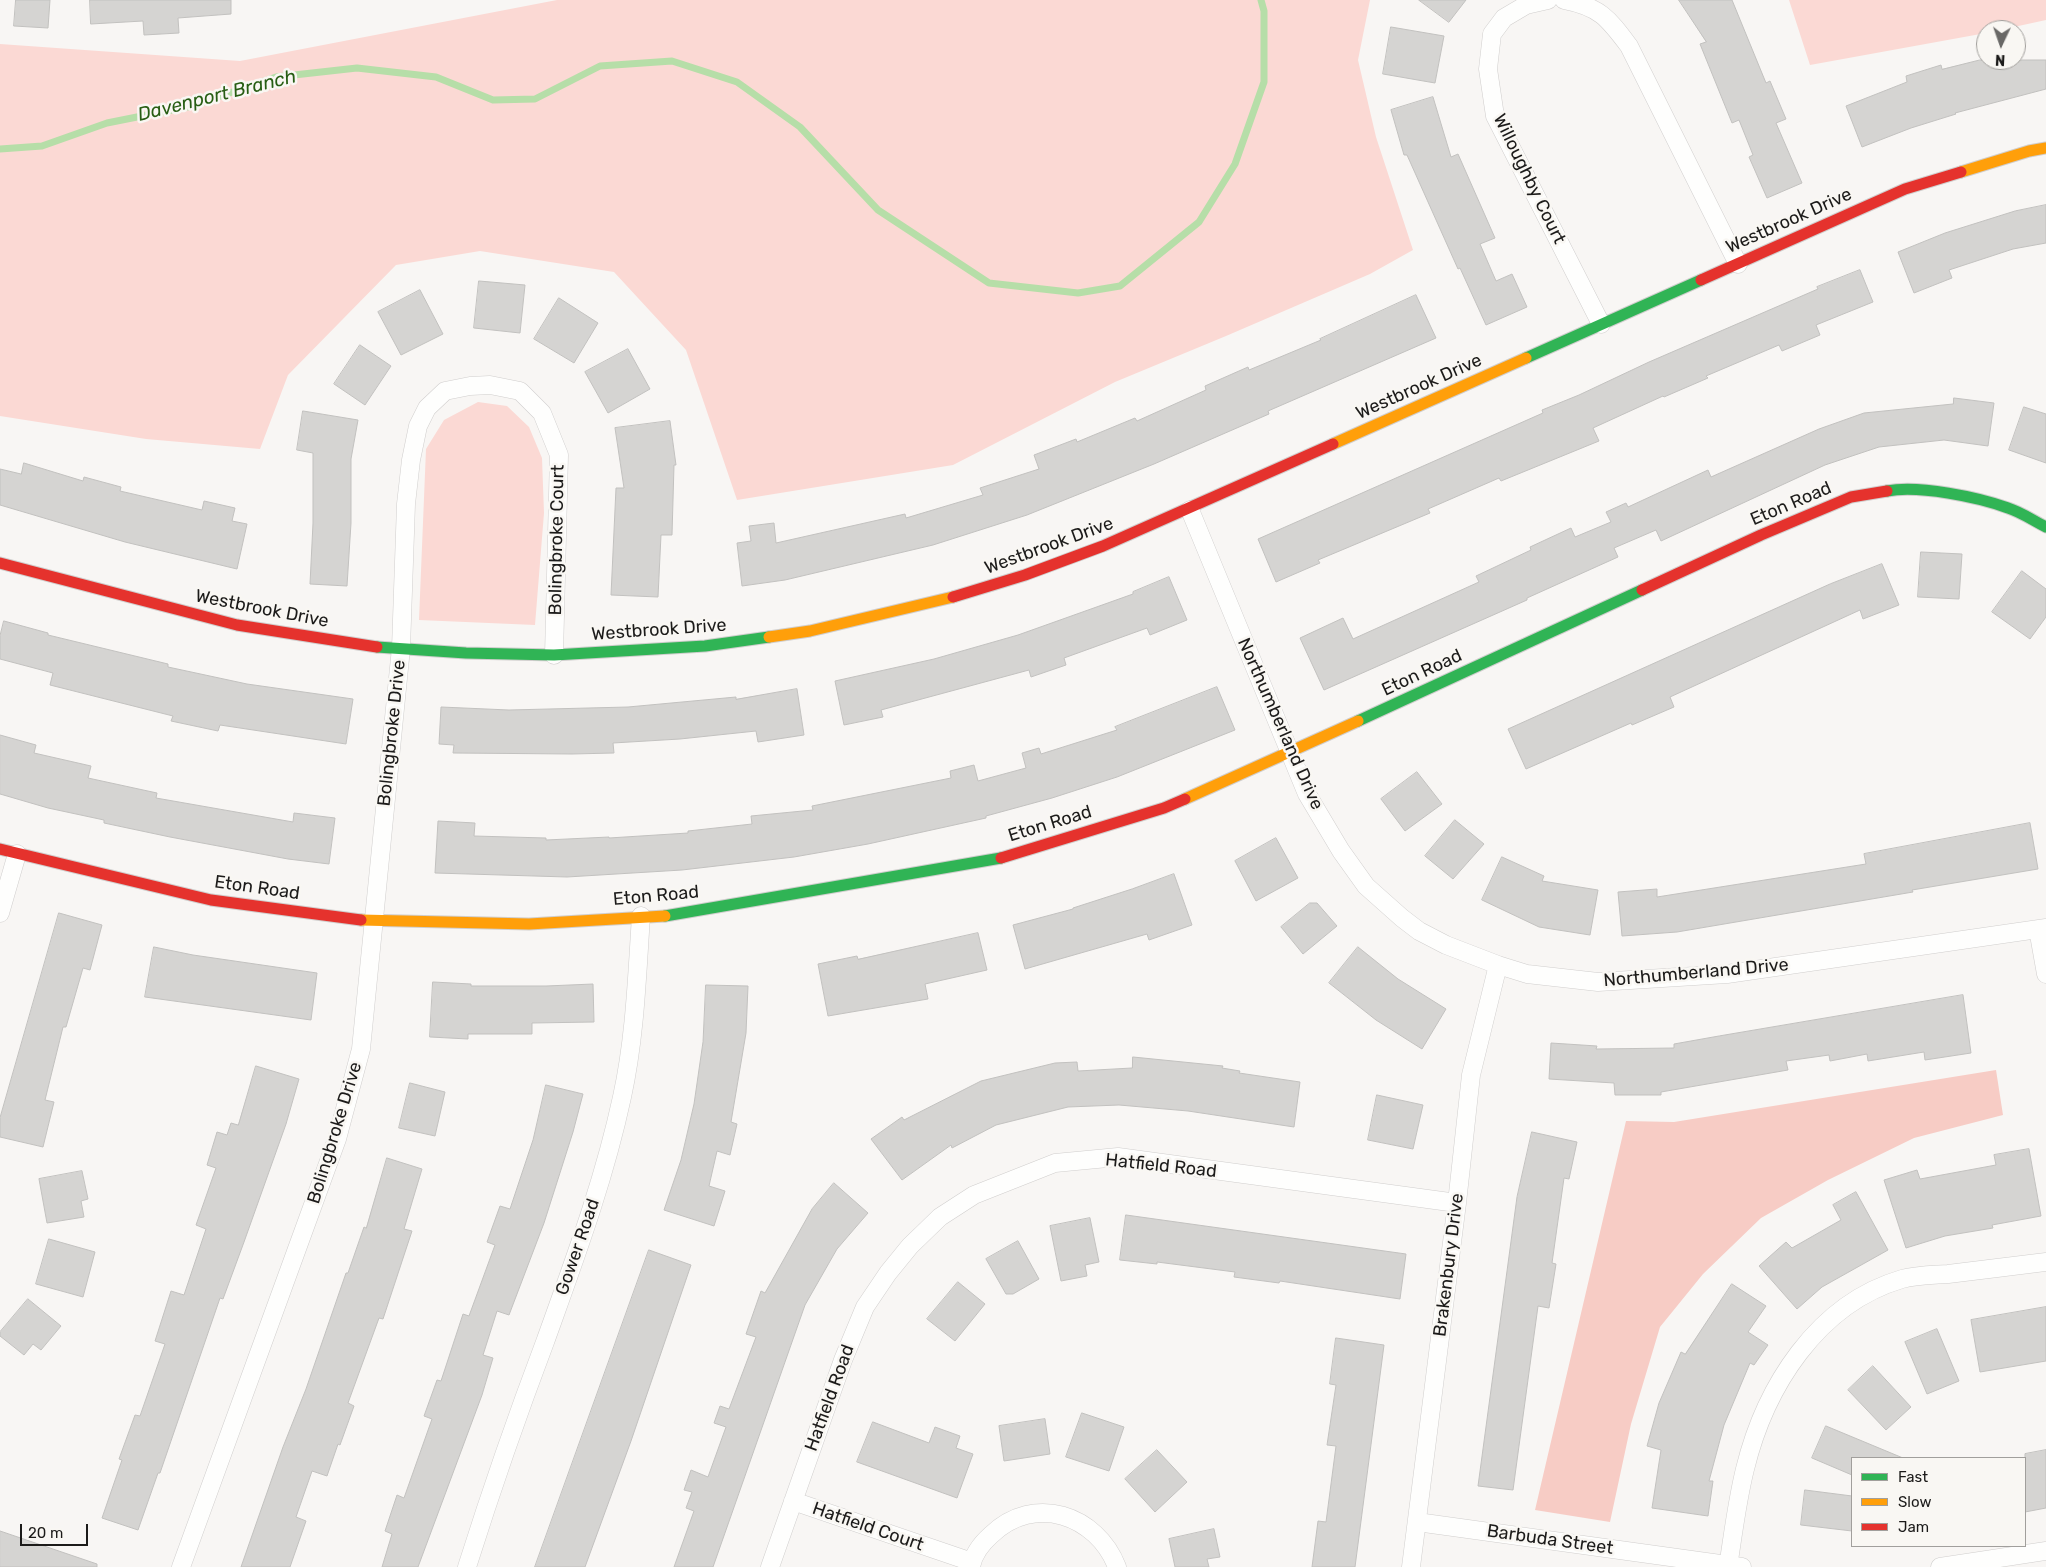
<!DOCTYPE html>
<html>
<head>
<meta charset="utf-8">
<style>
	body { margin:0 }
	#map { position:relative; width:2046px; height:1567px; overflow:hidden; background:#f8f6f4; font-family:Rubik,sans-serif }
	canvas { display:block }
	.legend { position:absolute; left:1851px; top:1457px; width:175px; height:90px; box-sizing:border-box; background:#f9f7f3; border:1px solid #a19f9c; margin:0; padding:6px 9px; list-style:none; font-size:15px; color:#1c1b1a }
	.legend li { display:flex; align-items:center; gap:10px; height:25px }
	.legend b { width:25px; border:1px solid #a19f9c }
	.north { position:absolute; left:1976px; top:20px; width:50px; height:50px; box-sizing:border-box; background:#f9f7f3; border:1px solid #a19f9c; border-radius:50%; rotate:183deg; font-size:14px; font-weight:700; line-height:20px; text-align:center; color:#1c1b1a }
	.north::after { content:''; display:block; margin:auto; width:18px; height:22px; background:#696866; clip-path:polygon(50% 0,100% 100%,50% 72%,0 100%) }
	.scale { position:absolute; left:20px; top:1524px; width:68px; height:22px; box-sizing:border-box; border:2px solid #1c1b1a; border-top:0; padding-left:6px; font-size:15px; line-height:18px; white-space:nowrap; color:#1c1b1a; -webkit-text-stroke:4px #f9f7f3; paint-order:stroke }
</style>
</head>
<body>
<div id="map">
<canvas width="2046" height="1567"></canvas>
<ul class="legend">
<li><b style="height:6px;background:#30b455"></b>Fast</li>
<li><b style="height:6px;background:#ff9f0a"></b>Slow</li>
<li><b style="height:6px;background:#e5322d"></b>Jam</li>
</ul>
<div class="north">N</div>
<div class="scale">20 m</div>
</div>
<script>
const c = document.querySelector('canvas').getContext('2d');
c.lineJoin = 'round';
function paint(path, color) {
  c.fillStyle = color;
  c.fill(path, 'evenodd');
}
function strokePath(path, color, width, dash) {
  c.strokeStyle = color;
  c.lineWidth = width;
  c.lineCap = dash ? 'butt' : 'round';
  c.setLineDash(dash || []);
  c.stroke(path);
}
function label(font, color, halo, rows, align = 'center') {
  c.font = font + ' Rubik,sans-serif';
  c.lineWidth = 5;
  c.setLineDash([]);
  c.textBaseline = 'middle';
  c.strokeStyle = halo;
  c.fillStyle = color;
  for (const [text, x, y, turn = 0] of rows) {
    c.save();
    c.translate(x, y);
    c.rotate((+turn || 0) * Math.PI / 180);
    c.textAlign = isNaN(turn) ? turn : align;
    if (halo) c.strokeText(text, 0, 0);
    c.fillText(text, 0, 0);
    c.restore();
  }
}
const green = new Path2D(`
	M 557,0 L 1370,0 L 1358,60 L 1376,137 L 1413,250 L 1370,274 L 1226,336 L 1115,382 L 953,465 L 737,500 L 686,350 L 614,272 L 480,251 L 396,265 L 288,375 L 260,449 L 146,439 L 0,416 L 0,44 L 240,61 Z
	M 1789,0 L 2046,0 L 2046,20 L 2000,30 L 1986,30 L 1986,33 L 1810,65 Z
	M 478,402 L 507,406 L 529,427 L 542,458 L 544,513 L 535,625 L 419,620 L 426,449 L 444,420 Z`);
const forest = new Path2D(`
	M 1996,1070 L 2003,1115 L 1914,1138 L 1828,1180 L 1761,1218 L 1703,1274 L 1660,1327 L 1631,1424 L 1610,1522 L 1535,1510 L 1626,1121 L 1674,1122 Z`);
const stream = new Path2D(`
	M 0,149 L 42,146 L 107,123 L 192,106 L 276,77 L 357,68 L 436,77 L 493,100 L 535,99 L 600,66 L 672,61 L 737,82 L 800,127 L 878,210 L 989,283 L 1078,293 L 1120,286 L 1199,222 L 1235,164 L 1264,82 L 1264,11 L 1261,0`);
const building = new Path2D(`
	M 16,0 L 50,0 L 48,28 L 14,26 Z
	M 90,0 L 231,0 L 231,14 L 178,18 L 179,33 L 144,35 L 143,21 L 91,24 Z
	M 1419,0 L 1466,0 L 1449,22 Z
	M 1679,0 L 1732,0 L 1766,83 L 1770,81 L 1786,119 L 1776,123 L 1802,183 L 1767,198 L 1749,157 L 1753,155 L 1739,120 L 1732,123 L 1700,44 L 1706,42 Z
	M 1391,27 L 1444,36 L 1435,83 L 1383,74 Z
	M 1980,60 L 2046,60 L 2046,89 L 1955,113 L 1956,114 L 1911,128 L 1862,147 L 1846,106 L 1907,82 L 1906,76 L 1941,65 L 1942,69 Z
	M 1433,97 L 1451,157 L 1458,154 L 1495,238 L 1480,244 L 1496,281 L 1512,274 L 1527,307 L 1486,325 L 1460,268 L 1458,269 L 1407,155 L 1404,155 L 1391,110 Z
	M 2046,205 L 2046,243 L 2013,249 L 1949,270 L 1952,278 L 1914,293 L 1898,252 L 1945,233 L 2015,211 Z
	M 1860,270 L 1873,302 L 1816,325 L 1820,335 L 1782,351 L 1779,345 L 1706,376 L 1708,378 L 1664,397 L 1663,396 L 1593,428 L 1599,441 L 1501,481 L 1499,478 L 1428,509 L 1430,513 L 1318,560 L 1320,563 L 1276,582 L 1258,539 L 1543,413 L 1542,410 L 1579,395 L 1649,362 L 1818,289 L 1817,287 Z
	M 479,281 L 525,285 L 520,333 L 474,328 Z
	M 420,290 L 443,334 L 401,355 L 378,312 Z
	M 1416,295 L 1436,338 L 1268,411 L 1269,414 L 1154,464 L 1027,515 L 933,545 L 785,580 L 742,586 L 737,543 L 751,541 L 749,526 L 774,523 L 776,543 L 905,514 L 906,518 L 983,495 L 980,488 L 1039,469 L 1034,455 L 1076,439 L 1077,442 L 1135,418 L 1137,421 L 1206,390 L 1205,386 L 1248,367 L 1249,370 L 1321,340 L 1320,339 Z
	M 559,298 L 598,323 L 574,363 L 534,339 Z
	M 360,345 L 391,366 L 365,405 L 334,384 Z
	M 628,349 L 650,389 L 608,413 L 585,372 Z
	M 1954,398 L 1994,403 L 1988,446 L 1944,440 L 1879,447 L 1825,465 L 1661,541 L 1656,530 L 1614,548 L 1618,557 L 1527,598 L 1527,600 L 1324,690 L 1300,638 L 1343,618 L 1353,639 L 1479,582 L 1476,576 L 1531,550 L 1530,547 L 1571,528 L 1575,537 L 1611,522 L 1606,512 L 1626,503 L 1628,507 L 1708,470 L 1711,477 L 1819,429 L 1864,413 L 1953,404 Z
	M 2024,407 L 2046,414 L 2046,463 L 2009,450 Z
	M 303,411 L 358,420 L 351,459 L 351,523 L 347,586 L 310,584 L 313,523 L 313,453 L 297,450 Z
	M 670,421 L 676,465 L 674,465 L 672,535 L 661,535 L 658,597 L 611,595 L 616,488 L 624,488 L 615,428 Z
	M 24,463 L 83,481 L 84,477 L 121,487 L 120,491 L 202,510 L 204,501 L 235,508 L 232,521 L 247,524 L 237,569 L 125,542 L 0,505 L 0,469 L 21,474 Z
	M 1921,552 L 1962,554 L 1959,599 L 1918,597 Z
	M 1882,564 L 1899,605 L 1863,619 L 1860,610 L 1670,697 L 1674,707 L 1632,725 L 1631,723 L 1526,769 L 1508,729 L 1830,584 Z
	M 2022,571 L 2046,589 L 2046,617 L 2030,639 L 1992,612 Z
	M 1169,577 L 1187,620 L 1150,635 L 1147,628 L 1064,658 L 1066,665 L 1031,677 L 1029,670 L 881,710 L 883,717 L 844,725 L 835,681 L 934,659 L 1018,635 L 1133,594 L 1133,592 Z
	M 4,621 L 48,633 L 48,635 L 168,664 L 168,667 L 247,684 L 353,699 L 346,744 L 220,725 L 218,731 L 171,721 L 173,716 L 50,685 L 53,673 L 0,659 L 0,636 Z
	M 1217,687 L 1235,730 L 1117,777 L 1052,798 L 986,816 L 986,818 L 868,844 L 794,857 L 682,870 L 567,877 L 435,873 L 438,821 L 475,823 L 474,836 L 546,838 L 546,840 L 609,837 L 609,838 L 688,833 L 688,831 L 752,824 L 751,816 L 813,810 L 812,806 L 951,778 L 950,771 L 974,765 L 978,781 L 1026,768 L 1022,753 L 1039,748 L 1041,754 L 1117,730 L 1115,727 Z
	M 797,689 L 804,735 L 758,742 L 756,731 L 680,739 L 613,743 L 614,753 L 572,754 L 453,753 L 454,745 L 439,744 L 441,707 L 509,710 L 628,707 L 736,697 L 736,699 Z
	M 0,735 L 36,745 L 34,753 L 91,766 L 88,778 L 157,793 L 156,798 L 293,822 L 294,813 L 335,818 L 329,864 L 288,859 L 170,837 L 104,823 L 104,820 L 48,808 L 0,794 Z
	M 1417,772 L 1442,804 L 1405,831 L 1381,799 Z
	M 1455,820 L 1484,844 L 1453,879 L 1425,856 Z
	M 2030,823 L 2038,869 L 1912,890 L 1913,892 L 1677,932 L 1622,936 L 1618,892 L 1657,889 L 1657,897 L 1866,864 L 1864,854 Z
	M 1276,838 L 1298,878 L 1256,901 L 1235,861 Z
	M 1502,857 L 1544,876 L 1542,881 L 1598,890 L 1590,935 L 1539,927 L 1482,900 Z
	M 1174,874 L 1192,925 L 1149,940 L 1147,934 L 1025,969 L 1013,925 L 1073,909 L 1073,908 L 1132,889 Z
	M 1310,903 L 1317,903 L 1337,926 L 1303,954 L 1281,927 Z
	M 59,913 L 102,925 L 90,970 L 83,968 L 66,1027 L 63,1027 L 45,1100 L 54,1102 L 43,1147 L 0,1137 L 0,1118 Z
	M 978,933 L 987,970 L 925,984 L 928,999 L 828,1016 L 818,964 L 857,956 L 858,959 Z
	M 154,947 L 193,955 L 317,973 L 311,1020 L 145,997 Z
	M 1358,947 L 1398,979 L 1446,1009 L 1422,1049 L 1376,1020 L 1329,983 Z
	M 433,982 L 471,984 L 471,986 L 546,986 L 593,984 L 594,1022 L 532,1023 L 532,1034 L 468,1034 L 468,1039 L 430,1037 Z
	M 706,985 L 748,986 L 746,1033 L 731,1122 L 737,1124 L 730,1155 L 717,1151 L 709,1186 L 725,1191 L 714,1226 L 664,1210 L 681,1160 L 694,1104 L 703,1042 Z
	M 1963,995 L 1971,1053 L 1925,1060 L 1924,1052 L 1868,1061 L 1867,1054 L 1830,1061 L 1829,1055 L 1786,1061 L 1788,1070 L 1661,1092 L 1661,1095 L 1615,1095 L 1614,1083 L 1549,1079 L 1551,1043 L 1597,1046 L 1596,1049 L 1674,1048 L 1674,1044 L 1719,1036 Z
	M 1133,1057 L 1223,1066 L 1222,1068 L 1240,1071 L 1239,1073 L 1300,1082 L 1294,1127 L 1188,1111 L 1119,1105 L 1068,1107 L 996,1125 L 952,1148 L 951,1145 L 902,1180 L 871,1139 L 902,1117 L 904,1120 L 981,1081 L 1055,1063 L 1077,1062 L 1078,1071 L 1132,1068 Z
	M 256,1066 L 299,1079 L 286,1124 L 244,1242 L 223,1299 L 220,1298 L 160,1473 L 158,1473 L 138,1530 L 102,1518 L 122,1460 L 119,1459 L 135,1415 L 140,1416 L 165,1344 L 155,1341 L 171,1291 L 184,1295 L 206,1229 L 196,1225 L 216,1168 L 207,1165 L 217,1132 L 227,1135 L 231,1123 L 238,1125 Z
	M 410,1083 L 445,1092 L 435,1136 L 399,1128 Z
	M 546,1085 L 583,1094 L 573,1132 L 544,1223 L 509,1315 L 497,1311 L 483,1355 L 493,1358 L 482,1395 L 418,1567 L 382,1567 L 392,1534 L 385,1531 L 397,1495 L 404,1498 L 432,1419 L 424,1416 L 437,1380 L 441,1381 L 463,1314 L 469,1316 L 495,1245 L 487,1242 L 500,1206 L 510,1209 L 533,1140 Z
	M 1377,1095 L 1423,1105 L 1413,1149 L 1368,1140 Z
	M 1532,1132 L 1577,1142 L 1569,1179 L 1564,1178 L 1552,1263 L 1556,1264 L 1549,1308 L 1538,1306 L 1513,1490 L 1478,1486 L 1517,1197 Z
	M 2029,1149 L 2041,1216 L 1992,1225 L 1993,1228 L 1945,1236 L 1906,1248 L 1884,1180 L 1917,1170 L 1920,1179 L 1996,1165 L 1994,1155 Z
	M 387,1158 L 422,1169 L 404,1229 L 412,1231 L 383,1319 L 379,1318 L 348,1403 L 354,1406 L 340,1445 L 338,1444 L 327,1476 L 312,1471 L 296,1517 L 306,1521 L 290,1567 L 241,1567 L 283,1447 L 306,1389 L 346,1273 L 348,1273 L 364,1227 L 366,1228 Z
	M 82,1171 L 88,1199 L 81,1201 L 84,1217 L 47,1223 L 39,1179 Z
	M 834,1183 L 868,1213 L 837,1249 L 805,1305 L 713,1567 L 674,1567 L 694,1511 L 686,1508 L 692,1492 L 684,1490 L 691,1470 L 708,1477 L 726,1427 L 714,1423 L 720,1406 L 729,1409 L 756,1337 L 746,1334 L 761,1291 L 765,1293 L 812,1209 Z
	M 1856,1192 L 1888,1250 L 1822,1287 L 1797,1309 L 1759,1266 L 1786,1242 L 1792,1248 L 1841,1220 L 1833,1205 Z
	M 1126,1215 L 1406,1254 L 1400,1299 L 1280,1281 L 1279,1283 L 1234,1277 L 1235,1272 L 1157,1262 L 1157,1264 L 1120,1260 Z
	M 1090,1218 L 1099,1262 L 1085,1265 L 1087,1276 L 1061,1281 L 1050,1226 Z
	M 49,1239 L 95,1252 L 83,1297 L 36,1284 Z
	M 1018,1241 L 1039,1279 L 1013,1294 L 1006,1294 L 986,1259 Z
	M 649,1250 L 691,1265 L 631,1441 L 585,1567 L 535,1567 Z
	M 958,1282 L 985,1304 L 955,1341 L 927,1319 Z
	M 1732,1284 L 1766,1306 L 1748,1332 L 1768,1345 L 1754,1365 L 1750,1363 L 1724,1425 L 1709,1481 L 1713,1481 L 1708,1516 L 1652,1508 L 1661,1450 L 1647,1446 L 1659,1403 L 1681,1352 L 1685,1354 Z
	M 28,1299 L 61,1326 L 41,1350 L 33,1344 L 24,1355 L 0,1336 L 0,1332 Z
	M 2046,1307 L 2046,1361 L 1980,1372 L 1971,1320 Z
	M 1937,1329 L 1959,1381 L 1927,1394 L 1905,1342 Z
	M 1336,1338 L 1384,1345 L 1355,1567 L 1312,1567 L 1318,1521 L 1326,1522 L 1336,1446 L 1327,1445 L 1336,1385 L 1330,1384 Z
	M 1873,1366 L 1911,1407 L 1886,1430 L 1848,1390 Z
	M 1082,1413 L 1124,1427 L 1109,1471 L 1066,1457 Z
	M 1045,1419 L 1050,1454 L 1004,1461 L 999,1426 Z
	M 873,1422 L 929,1443 L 935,1427 L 960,1436 L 956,1448 L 973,1454 L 957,1498 L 857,1462 Z
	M 1826,1426 L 1903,1458 L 1852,1458 L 1852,1475 L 1812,1458 Z
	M 1157,1450 L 1187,1482 L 1155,1512 L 1125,1479 Z
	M 2046,1450 L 2046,1508 L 2025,1512 L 2025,1454 Z
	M 1805,1490 L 1852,1496 L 1852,1531 L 1801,1525 Z
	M 1214,1529 L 1220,1557 L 1207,1559 L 1209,1567 L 1175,1567 L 1169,1539 Z
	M 0,1531 L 97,1564 L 97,1567 L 0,1567 Z`);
const street = new Path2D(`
	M 1548,0 L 1526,5 L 1504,18 L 1492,34 L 1488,69 L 1495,116 L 1601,324
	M 1564,0 C 1600,7 1608,18 1629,46 L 1738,264
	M 1190,510 L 1307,794 L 1341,851 L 1366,886 L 1402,918 L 1419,931 L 1446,945 L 1498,965 L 1527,974 L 1598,982 L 1727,974 L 2046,928
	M 0,913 L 17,854
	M 2038,929 L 2046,974
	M 793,1501 L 972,1562
	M 1417,1522 L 1742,1567
	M 181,1567 L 337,1139 L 361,1049 L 401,648 L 406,504 L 411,460 L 418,426 L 427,408 L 445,391 L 470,386 L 490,385 L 520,391 L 542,413 L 559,455 L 554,655
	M 467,1567 C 491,1491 517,1416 545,1342 C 574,1261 604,1181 622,1097 C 635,1038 637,976 641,916
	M 770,1567 L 843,1360 L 865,1307 L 888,1273 L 910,1246 L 940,1217 L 974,1195 L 1055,1163 L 1118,1157 L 1457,1203
	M 971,1567 C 973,1555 982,1543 991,1535 C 1034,1493 1097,1515 1117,1567
	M 1411,1567 L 1457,1203 L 1471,1075 L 1498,965
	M 1728,1567 C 1733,1535 1737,1501 1745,1469 C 1765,1387 1817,1304 1902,1279 C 1916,1275 1933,1275 1948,1274 C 1981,1270 2013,1266 2046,1262
	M 1940,1567 L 2046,1551`);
const fast = new Path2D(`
	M 1526,358 L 1701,280
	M 1887,491 C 1919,485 1978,497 2008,508 C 2021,512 2034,521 2046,527
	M 377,647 L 466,653 L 554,655 L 705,646 L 769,637
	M 1358,721 L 1642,590
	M 665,916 L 1001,858`);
const slow = new Path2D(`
	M 1961,172 L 2029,151 L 2046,148
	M 1333,444 L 1526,358
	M 769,637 L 810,631 L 953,597
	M 1185,799 L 1358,721
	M 361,920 L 529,924 L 665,916`);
const jam = new Path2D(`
	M 1701,280 L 1905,189 L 1961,172
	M 0,563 L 237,625 L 377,647
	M 1642,590 L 1761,535 L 1851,497 L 1887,491
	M 953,597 L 1025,575 L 1103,546 L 1333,444
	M 0,849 L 211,900 L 361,920
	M 1001,858 L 1164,808 L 1185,799`);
const streetNames = [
	["Willoughby Court",1529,179,64],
	["Westbrook Drive",1789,221,-24],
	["Westbrook Drive",1419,387,-24],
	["Eton Road",1791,504,-23],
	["Bolingbroke Court",557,540,-89],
	["Westbrook Drive",1049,546,-20],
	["Westbrook Drive",262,609,11],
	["Westbrook Drive",659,630,-4],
	["Eton Road",1422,673,-25],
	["Northumberland Drive",1280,724,66],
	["Bolingbroke Drive",392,733,-84],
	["Eton Road",1050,824,-17],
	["Eton Road",257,888,8],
	["Eton Road",656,896,-5],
	["Northumberland Drive",1696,973,-5],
	["Bolingbroke Drive",335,1133,-73],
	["Hatfield Road",1161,1166,6],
	["Gower Road",578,1247,-71],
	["Brakenbury Drive",1449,1265,-83],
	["Hatfield Road",830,1398,-70],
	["Hatfield Court",868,1527,19],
	["Barbuda Street",1550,1540,8]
];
const waterNames = [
	["Davenport Branch",217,96,-14]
];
paint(green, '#fbd9d4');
paint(forest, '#f7ccc5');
strokePath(stream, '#b6dea8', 7);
paint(building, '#d5d4d2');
strokePath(building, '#c2c1bf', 1);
strokePath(street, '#d0cecd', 19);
strokePath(fast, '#d0cecd', 13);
strokePath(slow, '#d0cecd', 13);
strokePath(jam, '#d0cecd', 13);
strokePath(street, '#fefefd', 18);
strokePath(fast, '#30b455', 11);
strokePath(slow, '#ff9f0a', 11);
strokePath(jam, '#e5322d', 11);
label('18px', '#1c1b1a', '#f9f7f3', streetNames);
label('italic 19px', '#275d13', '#f9f7f3', waterNames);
</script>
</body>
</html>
